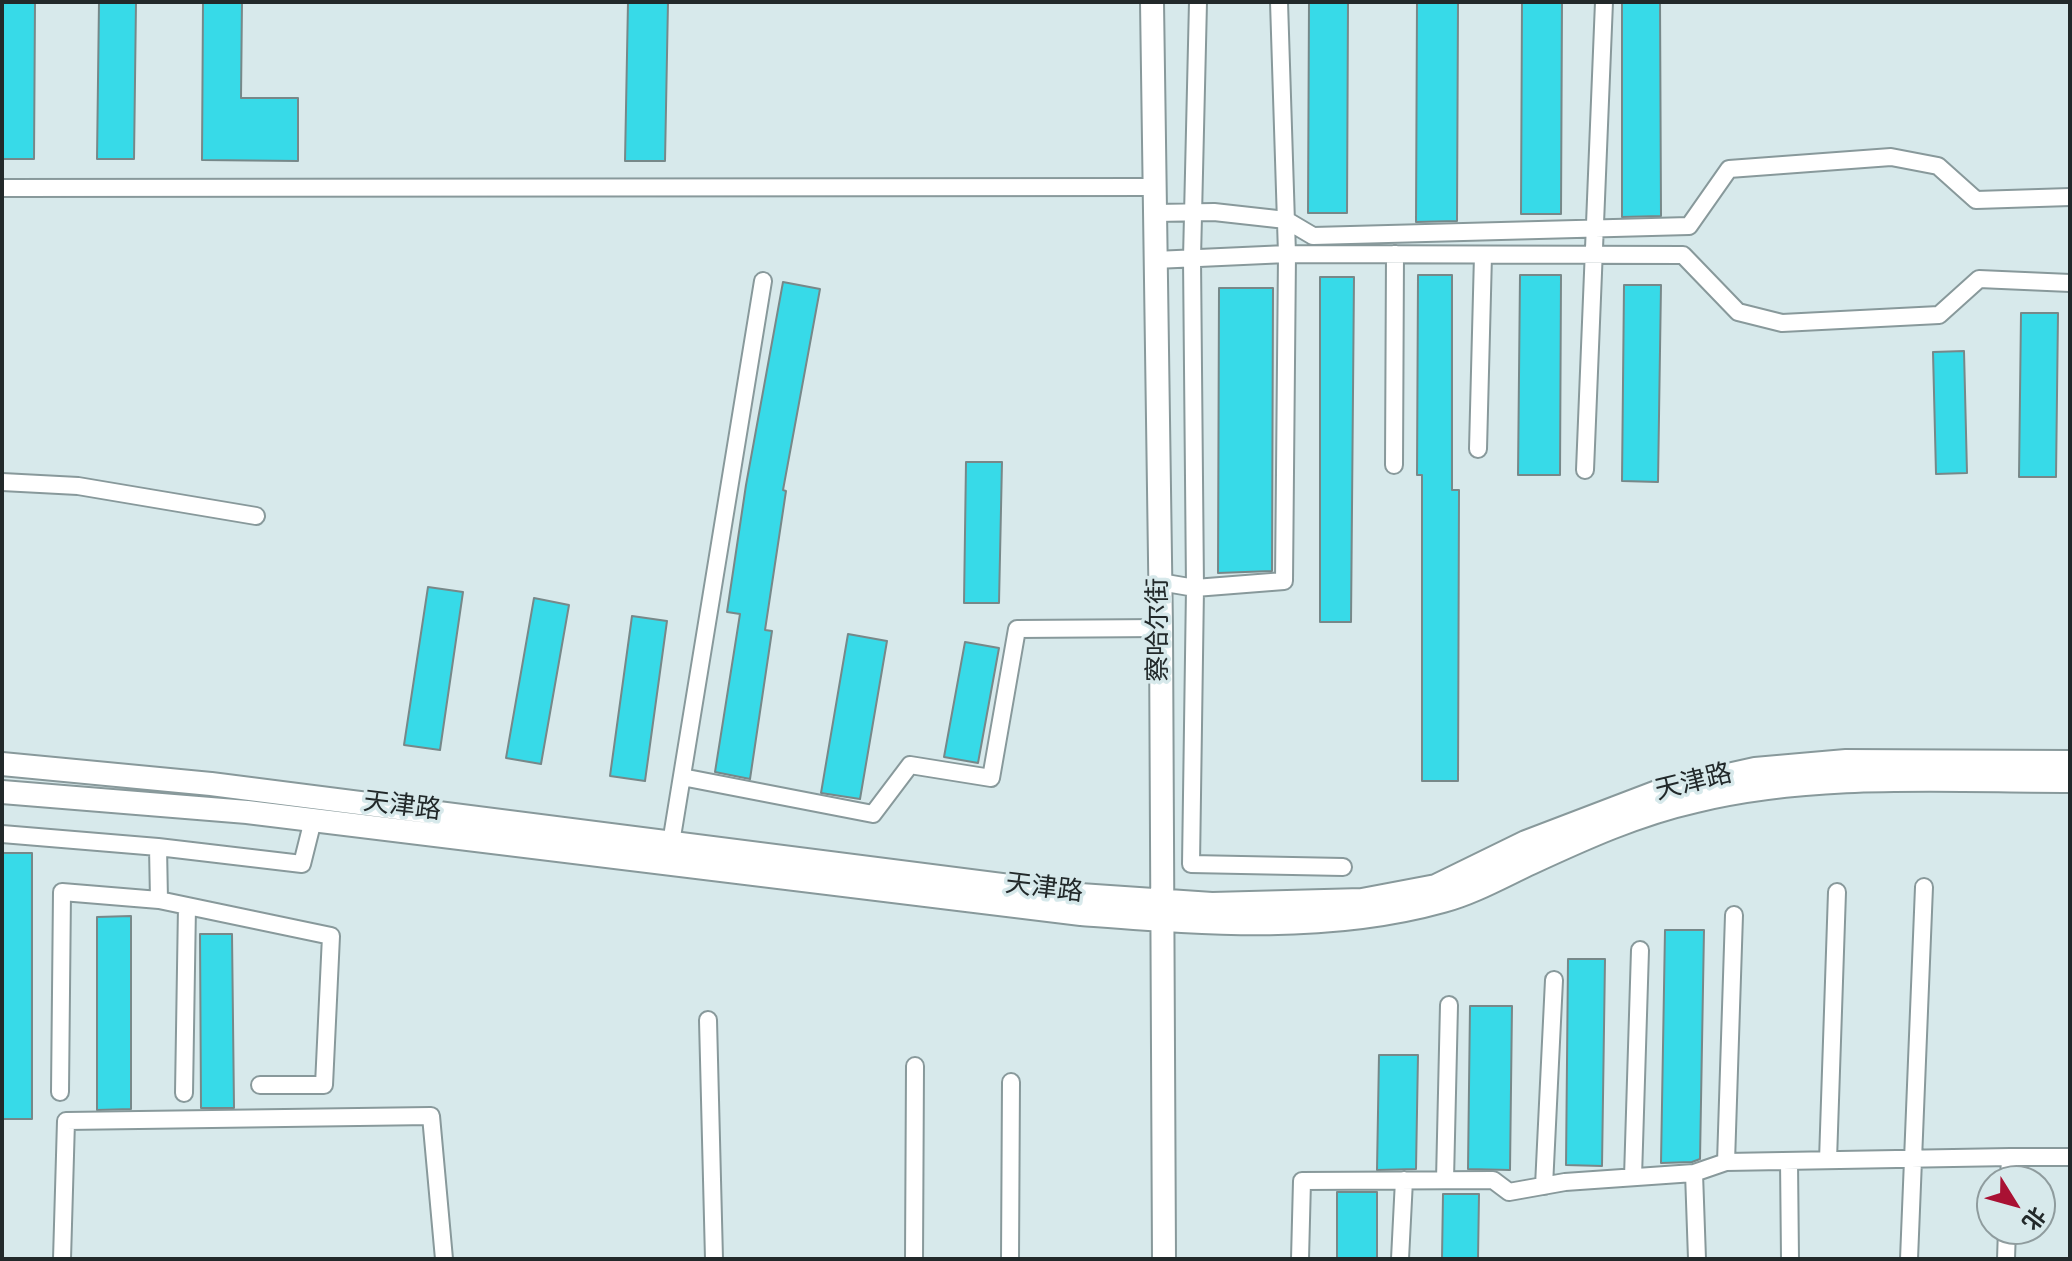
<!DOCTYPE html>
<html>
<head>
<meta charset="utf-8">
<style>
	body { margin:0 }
	#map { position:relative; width:2072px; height:1261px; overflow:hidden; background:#d7e9eb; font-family:"Source Sans 3","Noto Sans SC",sans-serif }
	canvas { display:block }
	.frame { position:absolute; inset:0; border:4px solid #22292a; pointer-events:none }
	.north { position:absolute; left:1976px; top:1165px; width:80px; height:80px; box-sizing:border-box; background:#d7e9eb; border:2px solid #8f9c9e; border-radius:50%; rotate:127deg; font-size:22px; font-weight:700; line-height:32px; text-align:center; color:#22292a }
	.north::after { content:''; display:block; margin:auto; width:28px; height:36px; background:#a91133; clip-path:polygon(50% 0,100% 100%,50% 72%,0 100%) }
</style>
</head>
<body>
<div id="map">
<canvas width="2072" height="1261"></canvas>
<div class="frame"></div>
<div class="north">北</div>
</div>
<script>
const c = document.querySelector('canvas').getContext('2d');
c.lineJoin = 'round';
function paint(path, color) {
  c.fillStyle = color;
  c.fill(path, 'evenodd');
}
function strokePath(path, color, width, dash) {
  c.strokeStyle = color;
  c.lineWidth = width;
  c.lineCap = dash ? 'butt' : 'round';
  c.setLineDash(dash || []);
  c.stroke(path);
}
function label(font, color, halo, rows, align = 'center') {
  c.font = font + ' "Source Sans 3","Noto Sans SC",sans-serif';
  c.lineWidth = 7;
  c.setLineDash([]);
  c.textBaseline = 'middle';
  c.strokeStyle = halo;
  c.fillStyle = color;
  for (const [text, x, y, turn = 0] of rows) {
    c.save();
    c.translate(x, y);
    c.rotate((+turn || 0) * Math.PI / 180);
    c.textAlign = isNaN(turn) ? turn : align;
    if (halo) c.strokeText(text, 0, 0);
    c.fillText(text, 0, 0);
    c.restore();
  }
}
const building = new Path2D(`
	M 2,2 L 35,2 L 34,159 L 2,159 Z
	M 99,2 L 136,2 L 134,159 L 97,159 Z
	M 203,2 L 242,2 L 241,98 L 298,98 L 298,161 L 202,160 Z
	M 628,2 L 668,2 L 665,161 L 625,161 Z
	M 1309,2 L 1348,2 L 1347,213 L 1308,213 Z
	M 1417,2 L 1458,2 L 1457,221 L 1416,222 Z
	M 1522,2 L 1562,2 L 1561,214 L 1521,214 Z
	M 1622,2 L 1660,2 L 1661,216 L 1622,217 Z
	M 1418,275 L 1452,275 L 1452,490 L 1459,490 L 1458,781 L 1422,781 L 1422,475 L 1417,475 Z
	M 1520,275 L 1561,275 L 1560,475 L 1518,475 Z
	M 1320,277 L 1354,277 L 1351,622 L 1320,622 Z
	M 783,282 L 820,289 L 783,490 L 786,491 L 765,630 L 772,631 L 750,779 L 715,772 L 740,614 L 727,612 L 746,485 Z
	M 1624,285 L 1661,285 L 1658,482 L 1622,481 Z
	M 1219,288 L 1273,288 L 1272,571 L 1218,573 Z
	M 2021,313 L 2058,313 L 2056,477 L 2019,477 Z
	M 1964,351 L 1967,473 L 1936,474 L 1933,352 Z
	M 966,462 L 1002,462 L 999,603 L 964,603 Z
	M 428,587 L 463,592 L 440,750 L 404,745 Z
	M 534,598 L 569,605 L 541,764 L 506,758 Z
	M 632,616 L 667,621 L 645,781 L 610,776 Z
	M 848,634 L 887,641 L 860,799 L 821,793 Z
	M 965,642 L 999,648 L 978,763 L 944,757 Z
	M 2,853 L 32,853 L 32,1119 L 2,1119 Z
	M 131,916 L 131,1109 L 97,1110 L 97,917 Z
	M 1665,930 L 1704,930 L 1700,1159 L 1692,1162 L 1661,1163 Z
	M 200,934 L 232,934 L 234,1108 L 201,1108 Z
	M 1568,959 L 1605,959 L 1602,1166 L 1566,1165 Z
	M 1470,1006 L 1512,1006 L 1510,1170 L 1468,1169 Z
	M 1379,1055 L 1418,1055 L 1416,1169 L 1377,1170 Z
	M 1337,1192 L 1377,1192 L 1377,1259 L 1337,1259 Z
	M 1443,1194 L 1479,1194 L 1478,1259 L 1442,1259 Z`);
const street = new Path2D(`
	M 1198,2 L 1192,258 L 1195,588 L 1191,864 L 1343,867
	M 2,188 L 1154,187
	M 1155,213 L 1214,212 L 1286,220 L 1313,236 L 1689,226 L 1729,169 L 1891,157 L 1938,166 L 1976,200 L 2070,197
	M 1155,260 L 1287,254 L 1683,255 L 1738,312 L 1782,323 L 1939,315 L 1979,279 L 2070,283
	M 1478,449 L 1483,255
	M 1394,465 L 1395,254
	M 1585,470 L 1604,2
	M 2,482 L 78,486 L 256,516
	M 1160,582 L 1195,588 L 1284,581 L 1287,254 L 1279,2
	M 682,777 L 873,814 L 910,765 L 991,778 L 1017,629 L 1161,628
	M 2,834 L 158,847
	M 671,843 L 763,281
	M 159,900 L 331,936 L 324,1085 L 260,1085
	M 708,1020 L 714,1259
	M 60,1092 L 62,892 L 159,900 L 158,847 L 302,864 L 313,820
	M 184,1093 L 187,906
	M 1828,1160 L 1837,892
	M 1789,1161 L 1790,1259
	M 1726,1162 L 1734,915
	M 1694,1173 L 1697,1259
	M 1633,1177 L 1640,950
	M 1445,1180 L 1449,1005
	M 2009,1181 L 2010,1157 L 2070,1157
	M 1544,1186 L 1554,980
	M 62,1259 L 66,1121 L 431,1116 L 444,1259
	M 914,1259 L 915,1066
	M 1010,1259 L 1011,1082
	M 1300,1259 L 1302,1181 L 1493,1180 L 1509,1192 L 1565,1182 L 1694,1173 L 1726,1162 L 2010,1157
	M 1400,1259 L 1404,1180
	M 1909,1259 L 1924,887
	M 2006,1259 L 2007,1229`);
const secondary = new Path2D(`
	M 1152,2 L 1161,628 L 1164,1259
	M 2,764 L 211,784 L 1080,895 L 1212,904 L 1362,900 L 1436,886 L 1526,842 L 1665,789 L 1755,769 L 1846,761 L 2070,762
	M 2,792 L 247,812 L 1081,914 C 1201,923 1325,934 1443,901 C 1473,893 1503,876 1531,863 C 1585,838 1638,814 1696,801 C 1817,772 1946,781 2070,781`);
const streetNames = [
	["察哈尔街",1160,630,-90],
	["天津路",1694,784,-14],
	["天津路",402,808,7],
	["天津路",1044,890,7]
];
paint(building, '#37dae8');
strokePath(building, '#778889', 2);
strokePath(street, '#88999b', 20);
strokePath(secondary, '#88999b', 26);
strokePath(street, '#fff', 16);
strokePath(secondary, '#fff', 22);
label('26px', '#22292a', '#d7e9eb', streetNames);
</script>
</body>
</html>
